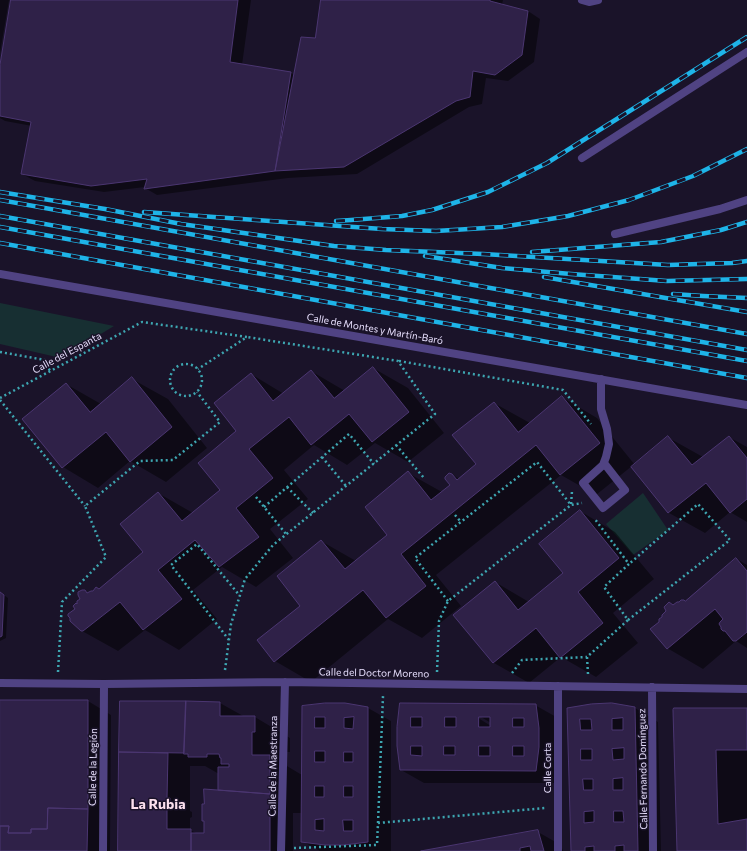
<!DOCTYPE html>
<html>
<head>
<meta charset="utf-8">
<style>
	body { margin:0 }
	canvas { display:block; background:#1a1329 }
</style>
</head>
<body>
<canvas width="747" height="851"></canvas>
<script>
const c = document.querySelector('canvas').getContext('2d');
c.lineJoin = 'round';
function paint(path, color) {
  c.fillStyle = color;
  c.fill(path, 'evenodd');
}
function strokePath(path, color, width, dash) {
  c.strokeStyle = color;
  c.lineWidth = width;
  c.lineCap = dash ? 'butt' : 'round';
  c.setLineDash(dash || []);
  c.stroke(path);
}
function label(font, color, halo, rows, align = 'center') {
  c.font = font + ' Commissioner,sans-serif';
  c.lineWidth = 3;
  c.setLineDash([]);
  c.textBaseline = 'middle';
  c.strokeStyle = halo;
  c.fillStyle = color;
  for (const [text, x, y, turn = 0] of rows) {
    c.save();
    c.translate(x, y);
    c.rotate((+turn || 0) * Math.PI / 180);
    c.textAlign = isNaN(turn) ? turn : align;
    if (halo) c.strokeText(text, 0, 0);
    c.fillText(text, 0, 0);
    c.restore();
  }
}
const green = new Path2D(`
	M 0,303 L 114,326 L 61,358 L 0,344 Z
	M 643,493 L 668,530 L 633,555 L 606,524 Z`);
const shadow = new Path2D(`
	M 0,0 L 9,0 L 0,53 Z
	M 12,0 L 251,0 L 242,65 L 291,73 L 295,75 L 315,39 L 322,0 L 503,0 L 502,5 L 528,11 L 540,19 L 534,62 L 508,81 L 486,78 L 482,104 L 469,107 L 357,174 L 288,178 L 157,195 L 145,188 L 145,187 L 104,192 L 35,181 L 22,174 L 32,126 L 5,121 L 0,118 L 0,71 Z
	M 373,368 L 408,388 L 444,433 L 408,462 L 375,443 L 347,465 L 314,445 L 284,470 L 308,499 L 270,529 L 293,558 L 256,587 L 222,567 L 193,590 L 217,619 L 179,650 L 145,630 L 118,651 L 82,631 L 76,609 L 82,599 L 84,591 L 89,593 L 99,590 L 144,552 L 158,493 L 193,513 L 222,491 L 238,432 L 251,374 L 284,394 L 311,371 L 345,391 Z
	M 132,379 L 168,399 L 207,448 L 166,482 L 130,461 L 98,488 L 63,467 L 66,384 L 101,404 Z
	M 562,397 L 597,418 L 635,465 L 669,438 L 703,457 L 729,437 L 747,447 L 747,522 L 730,512 L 705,533 L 669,513 L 632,466 L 596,495 L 561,475 L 436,575 L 461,606 L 422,638 L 388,619 L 311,682 L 275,661 L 258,641 L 302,606 L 321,541 L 356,561 L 389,535 L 408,473 L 442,492 L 451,485 L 452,474 L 459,479 L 477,465 L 494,403 L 530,423 Z
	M 580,511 L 615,532 L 654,579 L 613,613 L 638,643 L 596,677 L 561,657 L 529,683 L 494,663 L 455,615 L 495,582 L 529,602 L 564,573 Z
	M 737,559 L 747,565 L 747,648 L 736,641 L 703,669 L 667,648 L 660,622 L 674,606 L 685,602 Z
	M 0,592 L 8,598 L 6,638 L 0,641 Z
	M 0,701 L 88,701 L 111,715 L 110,851 L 0,851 Z
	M 121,702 L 220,703 L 245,717 L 255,717 L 290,738 L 290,752 L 287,752 L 287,766 L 302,775 L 303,707 L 345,704 L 368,708 L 391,721 L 391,851 L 320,851 L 302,841 L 302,813 L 293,813 L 293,851 L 119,851 ZM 190,766 L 205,766 L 219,774 L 219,789 L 222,791 L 205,821 L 205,834 L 198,834 L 190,830 L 190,818 L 192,817 L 192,812 L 190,811 Z
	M 401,704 L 535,705 L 558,718 L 558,783 L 424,783 L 401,770 ZM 476,714 L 491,723 L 491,726 L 475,716 Z
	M 635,708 L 658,722 L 661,851 L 571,851 L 568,709 Z
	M 747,709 L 747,851 L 678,851 L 674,711 Z
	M 538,832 L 561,845 L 563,851 L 427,851 Z`);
const building = new Path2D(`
	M 11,0 L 238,0 L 230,62 L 291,72 L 275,171 L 144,189 L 147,179 L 91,186 L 21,174 L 31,122 L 0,116 L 0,65 Z
	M 321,0 L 490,0 L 490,1 L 528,11 L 522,55 L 495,75 L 473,71 L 470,97 L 456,101 L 344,167 L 275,171 L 301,37 L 315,38 Z
	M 373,367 L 409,412 L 372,442 L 349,414 L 311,445 L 289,417 L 249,449 L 273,478 L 236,508 L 259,537 L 219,567 L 195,540 L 158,570 L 182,599 L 143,630 L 120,602 L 83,631 L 81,631 L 70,621 L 70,618 L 68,616 L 68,614 L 75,609 L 73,606 L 76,603 L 77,604 L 77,601 L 80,599 L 78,595 L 78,592 L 82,590 L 85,590 L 87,593 L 91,591 L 93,591 L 96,587 L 99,589 L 143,552 L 120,524 L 158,492 L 182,521 L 220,490 L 198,463 L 236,431 L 214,403 L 251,373 L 273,401 L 311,370 L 334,398 Z
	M 132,377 L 172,427 L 130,462 L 106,432 L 62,468 L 22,419 L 66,383 L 90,412 Z
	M 562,396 L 600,443 L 560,475 L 536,445 L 401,554 L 426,586 L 386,618 L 363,590 L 274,662 L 257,640 L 300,606 L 277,576 L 321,540 L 345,569 L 387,535 L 365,507 L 408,471 L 431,500 L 450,485 L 445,479 L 445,477 L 449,473 L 452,474 L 457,480 L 476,464 L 452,435 L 494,402 L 518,432 Z
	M 668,436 L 692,465 L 729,436 L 747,458 L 747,499 L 730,513 L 706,483 L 668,513 L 631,467 Z
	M 580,510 L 619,558 L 578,592 L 603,623 L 560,658 L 536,628 L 493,663 L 453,615 L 495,581 L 518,610 L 563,573 L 539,544 Z
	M 736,558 L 747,571 L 747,632 L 736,641 L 733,641 L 725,631 L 723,631 L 721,629 L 721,627 L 719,624 L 720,622 L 723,619 L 715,609 L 667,649 L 650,629 L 659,622 L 659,619 L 662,617 L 662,615 L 666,611 L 664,607 L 669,602 L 673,605 L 677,602 L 679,602 L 681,600 L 684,600 L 685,601 Z
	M 0,592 L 4,595 L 2,636 L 0,637 Z
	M 0,700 L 88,700 L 88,809 L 48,808 L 47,829 L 31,829 L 31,833 L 8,833 L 9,826 L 0,826 Z
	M 120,701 L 186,701 L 184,753 L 119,752 Z
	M 186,701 L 220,702 L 220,716 L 255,716 L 255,732 L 252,732 L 252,755 L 270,755 L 270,794 L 218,790 L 218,767 L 229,767 L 229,764 L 221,764 L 221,758 L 220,758 L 219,754 L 207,754 L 207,757 L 188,757 L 188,754 L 184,754 Z
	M 325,703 L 345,703 L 368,707 L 368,842 L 344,845 L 325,845 L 301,842 L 302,706 ZM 315,717 L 325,717 L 325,728 L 315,728 ZM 354,717 L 353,729 L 344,728 L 344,718 ZM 315,751 L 325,751 L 325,762 L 315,762 ZM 344,752 L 353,752 L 353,762 L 344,762 ZM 315,786 L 324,786 L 324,797 L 315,797 ZM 344,786 L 353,786 L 353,797 L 344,797 ZM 324,819 L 324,831 L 315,830 L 315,820 ZM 343,820 L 353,820 L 353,831 L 344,831 Z
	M 400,703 L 536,704 L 539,728 L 539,747 L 536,771 L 400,770 L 397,746 L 397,727 ZM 411,717 L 422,717 L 422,727 L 411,727 ZM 445,717 L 456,717 L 456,727 L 445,727 ZM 479,717 L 490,717 L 490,727 L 479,727 ZM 513,718 L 524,718 L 524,727 L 513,727 ZM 411,746 L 422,746 L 422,756 L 411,755 ZM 444,746 L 455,746 L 455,755 L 444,755 ZM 479,746 L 490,746 L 490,756 L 479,756 ZM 513,746 L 524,746 L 524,756 L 513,756 Z
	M 612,703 L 635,707 L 638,851 L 624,851 L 624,845 L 615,846 L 615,851 L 594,851 L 594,846 L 585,847 L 585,851 L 571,851 L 567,708 L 591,704 ZM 623,718 L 623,730 L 612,730 L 612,719 ZM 580,719 L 591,719 L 592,730 L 581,730 ZM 624,748 L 624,759 L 613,760 L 612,749 ZM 581,749 L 592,749 L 592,760 L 581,760 ZM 623,778 L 623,790 L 613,790 L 613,779 ZM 583,779 L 593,779 L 593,790 L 584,790 ZM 594,811 L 594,822 L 584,823 L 584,812 ZM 614,811 L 623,811 L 624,822 L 614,822 Z
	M 674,708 L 747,708 L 747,750 L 716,750 L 718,824 L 747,819 L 747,851 L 677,851 L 673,710 Z
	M 119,752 L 168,753 L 167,798 L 170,798 L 170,805 L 167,805 L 167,829 L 191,829 L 191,851 L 118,851 Z
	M 204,789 L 270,794 L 270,851 L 191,851 L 191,833 L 204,833 L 204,821 L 202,821 L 202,804 L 204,804 Z
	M 48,808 L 88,809 L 87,851 L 0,851 L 0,826 L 9,826 L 8,833 L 31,833 L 31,829 L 47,829 Z
	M 538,830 L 544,851 L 531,851 L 530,846 L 520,848 L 520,851 L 421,851 Z`);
const path = new Path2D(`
	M 0,352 L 45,360 L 50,371
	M 399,361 L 563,390 L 591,424
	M170 380a16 16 0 1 1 32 0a16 16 0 1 1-32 0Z
	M 0,398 L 142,322 L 247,337 L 198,369
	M 0,400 L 85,506
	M 396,445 L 424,478
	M 322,457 L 346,486
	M 287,487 L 313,513
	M 256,497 L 286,534
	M 264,507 L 349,434 L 374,464
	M 455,515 L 461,522
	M 448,601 L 415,558 L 537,462 L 571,505 L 582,503
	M 628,620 L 730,540 L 698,504 L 629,564
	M 229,640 L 171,565 L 197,544 L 240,596
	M 225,670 L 231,624 L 245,579 L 273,545 L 435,414 L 398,361 L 247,337
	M 58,672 L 62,602 L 106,557 L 85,506 L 140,461 L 173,460 L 220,422 L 197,392
	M 437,672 L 439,621 L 448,601 L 571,505 L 572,491
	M 512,673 L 522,660 L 587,657
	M 588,674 L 587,657 L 628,620 L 604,587 L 629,564 L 594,518
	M 378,823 L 383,696
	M 294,848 L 377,845 L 378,823 L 545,808`);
const service = new Path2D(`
	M 582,158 L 747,52
	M 615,234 L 720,209 L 747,200`);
const minor = new Path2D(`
	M 582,0 L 589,2 L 598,0
	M 0,274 L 747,405
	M 601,379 L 601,409 L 607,429 L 609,444 L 606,457 L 603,465 L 583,483 L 603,508 L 625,490 L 604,463
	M 0,683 L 104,684 L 285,682 L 747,689
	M 558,686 L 558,851
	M 652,687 L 653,851
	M 103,851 L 104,684
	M 281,851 L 285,682`);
const rail = new Path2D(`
	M 0,192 L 105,209 L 181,224 L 334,246 L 386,250 L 483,254 L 668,265 L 732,263 L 747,261
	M 0,200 L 747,334
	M 144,212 L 382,229 L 436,231 L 502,227 L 568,216 L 629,200 L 693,176 L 747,149
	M 0,216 L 747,350
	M 336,221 L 351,220 L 402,216 L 432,210 L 488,192 L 547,163 L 747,37
	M 0,227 L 747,361
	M 0,243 L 747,378
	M 532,252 L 661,242 L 721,230 L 747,222
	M 425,256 L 502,268 L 571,274 L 667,281 L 747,279
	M 544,277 L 747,312
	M 673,294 L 703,296 L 747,298`);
const streetNames = [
	["Calle de Montes y Martín-Baró",375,329,10],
	["Calle del Espanta",67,353,-28],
	["Calle del Doctor Moreno",374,673,1],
	["Calle de la Maestranza",273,766,-89],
	["Calle de la Legión",93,767,-89],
	["Calle Corta",548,768,-90],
	["Calle Fernando Domínguez",643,769,-91]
];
const districtNames = [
	["La Rubia",158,804]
];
paint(green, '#172f32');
paint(shadow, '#0007');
paint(building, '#2f2148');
strokePath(building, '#4b3671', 1);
strokePath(path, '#3da6b1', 2.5, [2, 3]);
strokePath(service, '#504383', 8);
strokePath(minor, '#504383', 8);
strokePath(rail, '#1eb4e8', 4.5);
strokePath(rail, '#1a1329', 3, [9]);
label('10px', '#e6defc', '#1a1329', streetNames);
label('bold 14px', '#fce0ed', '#1a1329', districtNames);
</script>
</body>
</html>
